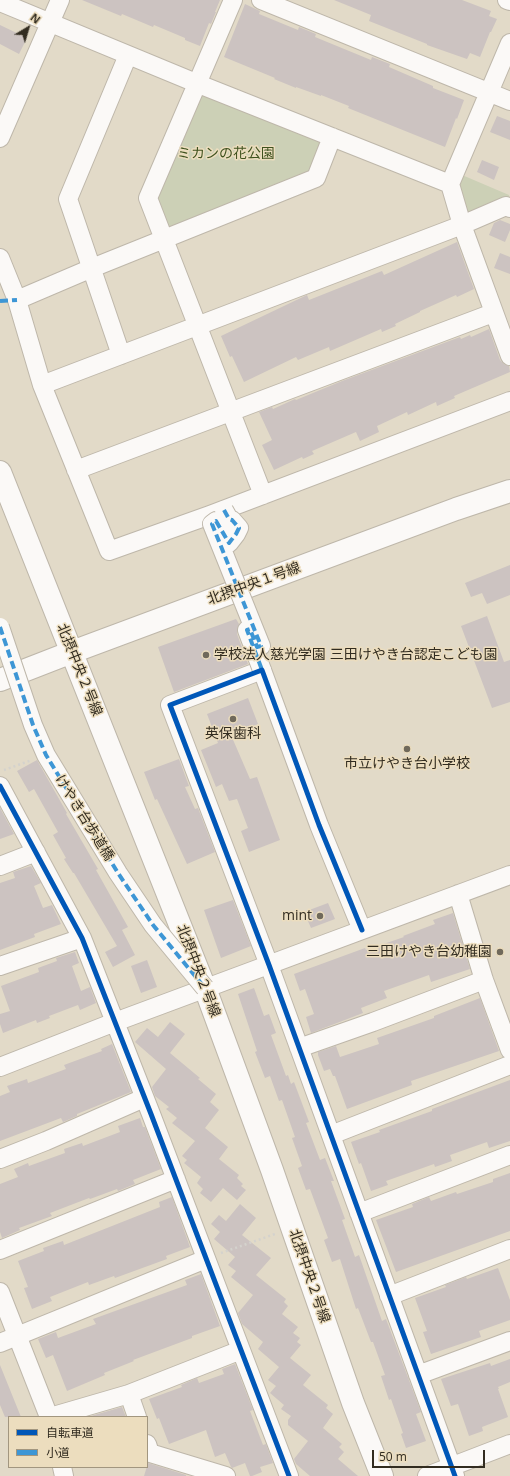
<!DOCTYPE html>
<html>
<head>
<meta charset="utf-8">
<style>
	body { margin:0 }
	#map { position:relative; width:510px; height:1476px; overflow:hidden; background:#e2dac8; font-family:"Open Sans","Noto Sans JP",sans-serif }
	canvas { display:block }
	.legend { position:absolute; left:8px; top:1416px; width:140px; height:52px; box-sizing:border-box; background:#ecddbe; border:1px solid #a2967f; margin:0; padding:5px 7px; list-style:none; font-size:12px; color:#322c20 }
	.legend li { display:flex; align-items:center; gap:8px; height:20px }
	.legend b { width:20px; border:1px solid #a2967f }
	.north { position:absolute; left:8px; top:8px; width:40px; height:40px; -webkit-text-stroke:3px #ecddbe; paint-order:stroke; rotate:38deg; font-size:11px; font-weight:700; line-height:16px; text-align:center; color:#322c20 }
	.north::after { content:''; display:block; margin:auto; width:14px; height:18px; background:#322c20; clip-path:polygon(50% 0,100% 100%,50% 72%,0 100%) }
	.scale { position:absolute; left:372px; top:1450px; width:113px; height:18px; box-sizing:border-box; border:2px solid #322c20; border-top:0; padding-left:5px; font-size:12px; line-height:14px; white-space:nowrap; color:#322c20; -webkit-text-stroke:3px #ecddbe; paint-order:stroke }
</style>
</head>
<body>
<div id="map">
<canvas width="510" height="1476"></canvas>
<ul class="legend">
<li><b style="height:5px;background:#0057b8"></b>自転車道</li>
<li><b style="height:5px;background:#3d96d5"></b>小道</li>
</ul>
<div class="north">N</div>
<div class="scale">50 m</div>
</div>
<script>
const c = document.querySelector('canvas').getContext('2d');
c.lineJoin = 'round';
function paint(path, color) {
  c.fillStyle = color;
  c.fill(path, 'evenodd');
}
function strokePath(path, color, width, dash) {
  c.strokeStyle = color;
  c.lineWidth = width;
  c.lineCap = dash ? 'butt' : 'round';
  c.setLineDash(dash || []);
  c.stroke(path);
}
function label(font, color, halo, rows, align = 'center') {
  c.font = font + ' "Open Sans","Noto Sans JP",sans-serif';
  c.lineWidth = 3;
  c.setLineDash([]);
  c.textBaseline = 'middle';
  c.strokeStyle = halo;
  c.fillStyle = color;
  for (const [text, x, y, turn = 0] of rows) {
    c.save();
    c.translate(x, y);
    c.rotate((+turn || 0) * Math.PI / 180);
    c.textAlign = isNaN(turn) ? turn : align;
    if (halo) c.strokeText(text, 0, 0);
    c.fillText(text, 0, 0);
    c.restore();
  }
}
const green = new Path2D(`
	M 196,83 L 332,137 L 316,178 L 164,239 L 148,198 Z
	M 455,172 L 509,195 L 506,206 L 462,225 Z`);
const building = new Path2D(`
	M 82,0 L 220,0 L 215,12 L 216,12 L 211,24 L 209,23 L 200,46 L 185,40 L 185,38 L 154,25 L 153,27 L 122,14 L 121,16 Z
	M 334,0 L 462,0 L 491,11 L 489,16 L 497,19 L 491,32 L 490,32 L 480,57 L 470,53 L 467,59 L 427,45 L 427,44 L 369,21 L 371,15 Z
	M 245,4 L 260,11 L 259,14 L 298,30 L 299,27 L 316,34 L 315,37 L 371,60 L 372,57 L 390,64 L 389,67 L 433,86 L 433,88 L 464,100 L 457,119 L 456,118 L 445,147 L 348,108 L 349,106 L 321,95 L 321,96 L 296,87 L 296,88 L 274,79 L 275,78 L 224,57 Z
	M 0,25 L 27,38 L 19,54 L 0,44 Z
	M 497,116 L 510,121 L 510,140 L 490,132 Z
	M 482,160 L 499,167 L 494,180 L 477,172 Z
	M 500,220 L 510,224 L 510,230 L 505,242 L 489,235 L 494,223 Z
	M 457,242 L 474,289 L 457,297 L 456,295 L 420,311 L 420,312 L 395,324 L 396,326 L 382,332 L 381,329 L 330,351 L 329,347 L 298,360 L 296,357 L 244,382 L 232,356 L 230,357 L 221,336 L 307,295 L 309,300 L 382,271 L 384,275 Z
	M 500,253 L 510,257 L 510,274 L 494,268 Z
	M 489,329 L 500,360 L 504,364 L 509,366 L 510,372 L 454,396 L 455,398 L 437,406 L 436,402 L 408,415 L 407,412 L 377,426 L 379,432 L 360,441 L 356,432 L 312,451 L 314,454 L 303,459 L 302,457 L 274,470 L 262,445 L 272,440 L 259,412 L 272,407 L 273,409 L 295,399 L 296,400 L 342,381 L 460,337 L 461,339 L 470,335 L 471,337 Z
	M 510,565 L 510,595 L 487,604 L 482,593 L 471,597 L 465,583 Z
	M 487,616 L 504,662 L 510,660 L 510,702 L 492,708 L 461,626 Z
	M 236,619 L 239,624 L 237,629 L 237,634 L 248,664 L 174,692 L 158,647 Z
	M 248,698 L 258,724 L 231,735 L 250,779 L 257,777 L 280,840 L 249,852 L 241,831 L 248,828 L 237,799 L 229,801 L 222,784 L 216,787 L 201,750 L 218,743 L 207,714 Z
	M 179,759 L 189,786 L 185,787 L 195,809 L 198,808 L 215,852 L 187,864 L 157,799 L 155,800 L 144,772 Z
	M 37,760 L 67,813 L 66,814 L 98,869 L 96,870 L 128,927 L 122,930 L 135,955 L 113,967 L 105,952 L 117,946 L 74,873 L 73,873 L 64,859 L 66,858 L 53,835 L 58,832 L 34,789 L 29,792 L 17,771 Z
	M 0,808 L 14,834 L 0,839 Z
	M 31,866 L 41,883 L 34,886 L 43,908 L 52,905 L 61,924 L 34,934 L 35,937 L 0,950 L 0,883 L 15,878 L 13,872 Z
	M 233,900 L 251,946 L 221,958 L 204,910 Z
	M 328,903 L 335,919 L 311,928 L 304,912 Z
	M 453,913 L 470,969 L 431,982 L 429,975 L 384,991 L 387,998 L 361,1008 L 363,1013 L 311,1033 L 306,1017 L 314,1014 L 305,989 L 300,991 L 294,974 L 365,948 L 366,950 L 404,937 L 403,936 L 435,924 L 433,920 Z
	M 75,952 L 79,963 L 72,966 L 81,991 L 90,987 L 96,1003 L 80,1010 L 78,1005 L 49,1016 L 50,1018 L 37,1023 L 36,1020 L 3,1033 L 0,1024 L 0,1014 L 10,1011 L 1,986 L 39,972 L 38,968 L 57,961 L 56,958 Z
	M 147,960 L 157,987 L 141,993 L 131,966 Z
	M 254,988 L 264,1016 L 269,1014 L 276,1033 L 271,1035 L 286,1076 L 288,1075 L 291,1084 L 294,1082 L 309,1122 L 306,1123 L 320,1160 L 325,1158 L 334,1181 L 331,1181 L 345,1219 L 342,1220 L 355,1257 L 359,1255 L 382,1321 L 386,1319 L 421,1412 L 416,1414 L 426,1441 L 406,1448 L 401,1434 L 403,1433 L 391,1399 L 389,1400 L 381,1376 L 385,1375 L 373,1342 L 371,1342 L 358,1308 L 356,1309 L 340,1259 L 332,1262 L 324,1240 L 328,1238 L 310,1189 L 306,1190 L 298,1168 L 302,1166 L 292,1138 L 295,1137 L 282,1100 L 279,1101 L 270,1076 L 265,1078 L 255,1052 L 257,1051 L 238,994 Z
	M 480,998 L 499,1051 L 411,1081 L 412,1085 L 347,1109 L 335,1076 L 333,1076 L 330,1069 L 324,1071 L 318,1055 L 318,1052 L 336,1046 L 340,1057 L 379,1044 L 377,1038 L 434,1018 L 434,1016 Z
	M 170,1022 L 185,1034 L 170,1053 L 200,1078 L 198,1079 L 216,1094 L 210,1102 L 219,1110 L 205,1128 L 228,1147 L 219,1159 L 239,1175 L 237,1178 L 243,1184 L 241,1186 L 246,1190 L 237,1200 L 223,1188 L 211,1202 L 200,1193 L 203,1189 L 197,1183 L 201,1177 L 184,1163 L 187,1160 L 182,1156 L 195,1141 L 172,1123 L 177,1118 L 166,1109 L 169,1107 L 155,1096 L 152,1087 L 166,1069 L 135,1042 L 147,1028 L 158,1037 Z
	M 112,1044 L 131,1092 L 77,1114 L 77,1116 L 63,1122 L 61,1118 L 0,1141 L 0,1096 L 10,1092 L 7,1086 L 27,1079 L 28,1083 L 66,1069 L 64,1065 L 102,1051 L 101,1049 Z
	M 510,1080 L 510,1141 L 489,1148 L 487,1142 L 450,1155 L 452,1161 L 435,1167 L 434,1164 L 386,1181 L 388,1185 L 371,1191 L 361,1163 L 359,1164 L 351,1142 L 380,1132 L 379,1130 L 432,1111 L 432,1109 Z
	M 140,1118 L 143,1127 L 145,1127 L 161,1169 L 133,1180 L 135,1184 L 118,1191 L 117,1189 L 90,1199 L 89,1198 L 50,1213 L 52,1216 L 19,1228 L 20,1230 L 2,1238 L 0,1232 L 0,1184 L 18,1177 L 14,1169 L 28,1163 L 29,1166 L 65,1153 L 64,1149 L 82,1143 L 83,1146 L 120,1132 L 118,1126 Z
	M 510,1173 L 510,1231 L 396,1272 L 376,1220 L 413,1207 L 412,1204 L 429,1197 L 431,1201 L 456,1192 L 457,1194 L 493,1182 L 493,1179 Z
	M 172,1197 L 190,1247 L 166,1256 L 167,1259 L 115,1278 L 114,1276 L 89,1285 L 88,1282 L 50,1297 L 52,1301 L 32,1309 L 24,1288 L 28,1287 L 18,1261 L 44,1251 L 43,1248 L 63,1241 L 64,1245 L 160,1207 L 159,1202 Z
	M 240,1204 L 256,1218 L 242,1235 L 271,1258 L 256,1275 L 286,1299 L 284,1302 L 288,1306 L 282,1314 L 298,1327 L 293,1333 L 300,1338 L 297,1342 L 301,1345 L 290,1358 L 311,1375 L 303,1385 L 328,1405 L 326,1408 L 333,1414 L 323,1428 L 342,1444 L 339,1447 L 344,1452 L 338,1459 L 358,1476 L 310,1476 L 296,1464 L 294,1459 L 308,1441 L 288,1425 L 288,1420 L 291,1416 L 281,1409 L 284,1405 L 270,1393 L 276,1386 L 268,1380 L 279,1367 L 258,1349 L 263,1342 L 242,1324 L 238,1313 L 253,1295 L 231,1277 L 236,1271 L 228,1265 L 235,1257 L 214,1239 L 220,1232 L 211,1224 L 219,1215 L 226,1221 Z
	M 498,1268 L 510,1300 L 510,1320 L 479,1331 L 481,1337 L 431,1354 L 423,1332 L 427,1331 L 415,1298 L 446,1287 L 445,1285 L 466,1277 L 467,1279 Z
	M 201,1274 L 220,1326 L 192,1336 L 192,1338 L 133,1360 L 134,1361 L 104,1373 L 105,1375 L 67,1391 L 53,1355 L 46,1358 L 38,1339 L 56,1332 L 58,1338 L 96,1324 L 93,1319 L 187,1285 L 185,1280 Z
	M 510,1359 L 510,1382 L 498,1387 L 499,1389 L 498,1389 L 508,1417 L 482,1427 L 483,1431 L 469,1436 L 458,1404 L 451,1406 L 441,1379 L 490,1363 L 491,1366 Z
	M 235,1364 L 253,1410 L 250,1411 L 263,1445 L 266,1444 L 273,1463 L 260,1467 L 262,1472 L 252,1476 L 250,1476 L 245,1463 L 232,1468 L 231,1467 L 225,1453 L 215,1457 L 206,1430 L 169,1444 L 159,1418 L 157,1419 L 149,1399 L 182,1387 L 181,1385 L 197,1378 L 199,1383 L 224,1374 L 222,1369 Z
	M 0,1365 L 21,1417 L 5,1417 L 0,1405 Z
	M 122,1407 L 126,1417 L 91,1417 L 91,1416 Z
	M 148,1463 L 186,1475 L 186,1476 L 144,1476 Z`);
const path = new Path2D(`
	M 4,770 L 32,760
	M 221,1253 L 275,1234`);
const street = new Path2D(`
	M 233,0 L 148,198 L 263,495
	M 261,0 L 510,101
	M 507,0 L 510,1
	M 0,2 L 196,83 L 450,184
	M 510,43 L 450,184 L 462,225 L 510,356
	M 0,138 L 60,0
	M 0,258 L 17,300 L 42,385 L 109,551 L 210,515 L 510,401
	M 17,300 L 92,268 L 316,178 L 332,137
	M 121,355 L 68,199 L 128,55
	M 42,385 L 462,225 L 506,206 L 510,208
	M 76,470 L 493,313
	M 0,786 L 82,938 L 151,1114 L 289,1476
	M 0,866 L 36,852
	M 458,894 L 484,980 L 510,1050
	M 362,930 L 319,825 L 262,670 L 170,705 L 269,965 L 455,1476
	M 0,966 L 82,938
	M 299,1048 L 373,1022 L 484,980
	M 0,1067 L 115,1022 L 510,875
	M 331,1135 L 510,1065
	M 0,1159 L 46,1141 L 144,1098
	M 359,1213 L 510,1155
	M 0,1250 L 176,1179
	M 0,1292 L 49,1417
	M 389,1296 L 510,1249
	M 0,1343 L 206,1259
	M 418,1375 L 510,1341
	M 129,1394 L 137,1417
	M 50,1417 L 129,1394 L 241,1350
	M 147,1444 L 150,1453 L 226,1476
	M 62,1467 L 64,1476
	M 427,1476 L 510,1444`);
const secondary = new Path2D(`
	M 0,472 L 205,988 L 272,1170 L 353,1403 L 382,1476
	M 0,680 L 72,652 L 456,509 L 510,491`);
const streetBridge = new Path2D(`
	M 224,510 L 229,519 L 232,520 L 239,528 L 236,534 L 229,543 L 216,521 L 212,524 L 261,646 L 257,647 L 250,629 L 247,630 L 262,670
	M 0,627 L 33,725 L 46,755 L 118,873 L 153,925 L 205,988`);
const quiet = new Path2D(`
	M 0,301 L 17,300
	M 224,510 L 229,519 L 232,520 L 239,528 L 236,534 L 229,543 L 216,521 L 212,524 L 261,646 L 257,647 L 250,629 L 247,630 L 262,670
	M 0,627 L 33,725 L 46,755 L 118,873 L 153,925 L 205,988`);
const cycleway = new Path2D(`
	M 0,786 L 82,938 L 151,1114 L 289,1476
	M 362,930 L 319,825 L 262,670 L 170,705 L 269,965 L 455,1476`);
const markers = [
	[206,655,4,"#70695b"],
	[233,719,4,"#70695b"],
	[407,749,4,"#70695b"],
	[320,916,4,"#70695b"],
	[500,952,4,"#70695b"]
];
const parkNames = [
	["ミカンの花公園",226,154]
];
const streetNames = [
	["北摂中央１号線",254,584,-20],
	["北摂中央２号線",79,670,68],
	["けやき台歩道橋",84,818,58],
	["北摂中央２号線",198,971,69],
	["北摂中央２号線",309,1276,71]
];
const poiNames = [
	["学校法人慈光学園 三田けやき台認定こども園",214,655,"left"],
	["英保歯科",233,734],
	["市立けやき台小学校",407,764],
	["mint",312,916,"right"],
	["三田けやき台幼稚園",492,952,"right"]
];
paint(green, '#ccd0b6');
paint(building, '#ccc3c1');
strokePath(street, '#beb7aa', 20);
strokePath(secondary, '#beb7aa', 24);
strokePath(path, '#d4d2cd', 2.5, [2, 3]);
strokePath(street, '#fbf9f7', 18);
strokePath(secondary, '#fbf9f7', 22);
strokePath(streetBridge, '#beb7aa', 20, []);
strokePath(streetBridge, '#fbf9f7', 18);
strokePath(quiet, '#3d96d5', 4, [8, 4]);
strokePath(cycleway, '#0057b8', 5);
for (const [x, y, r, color] of markers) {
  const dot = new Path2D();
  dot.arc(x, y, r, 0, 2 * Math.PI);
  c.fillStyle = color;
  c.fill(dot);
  strokePath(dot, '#ecddbe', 1.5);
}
label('14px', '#3f521e', '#ecddbe', parkNames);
label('14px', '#322c20', '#ecddbe', streetNames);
label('14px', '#322c20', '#ecddbe', poiNames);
</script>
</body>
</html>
